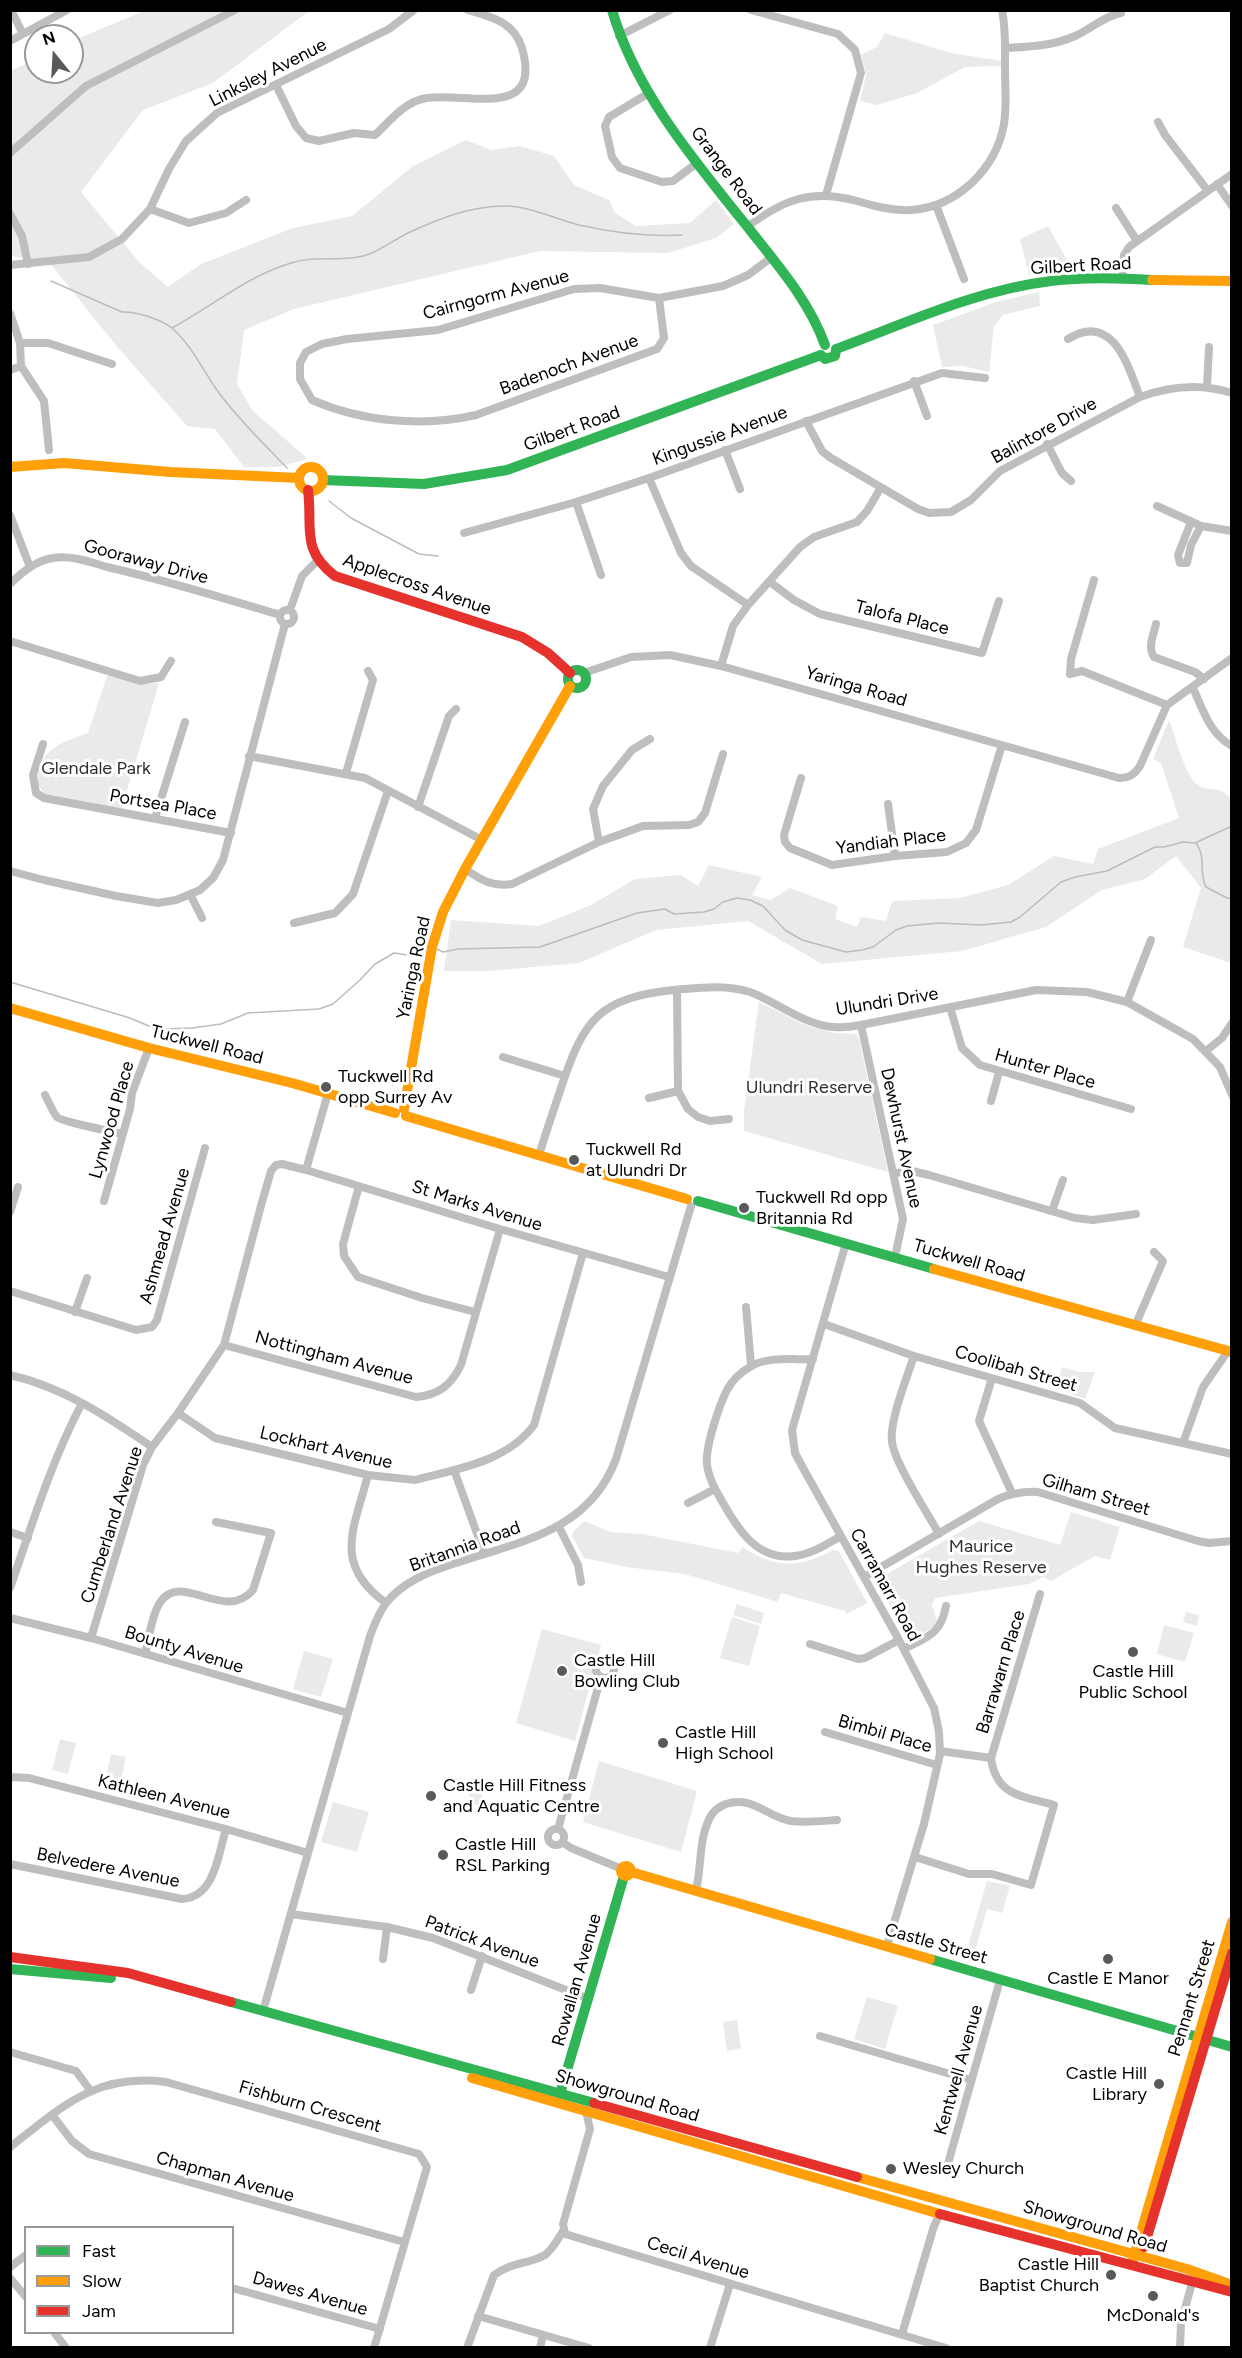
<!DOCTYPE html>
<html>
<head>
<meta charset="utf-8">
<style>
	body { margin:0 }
	#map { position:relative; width:1242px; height:2358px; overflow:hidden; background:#fff; font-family:Figtree,sans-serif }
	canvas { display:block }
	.frame { position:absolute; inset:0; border:12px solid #000; pointer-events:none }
	.legend { position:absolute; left:24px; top:2226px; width:210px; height:108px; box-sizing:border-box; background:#fff; border:2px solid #999; margin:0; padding:8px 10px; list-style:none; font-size:18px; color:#000 }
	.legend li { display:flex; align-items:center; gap:12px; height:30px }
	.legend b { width:30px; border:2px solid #999 }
	.north { position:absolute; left:24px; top:24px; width:60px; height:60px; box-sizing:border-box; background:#fff; border:2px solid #999; border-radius:50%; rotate:342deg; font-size:16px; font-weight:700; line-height:24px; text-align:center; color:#000 }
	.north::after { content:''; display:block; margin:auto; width:21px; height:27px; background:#595959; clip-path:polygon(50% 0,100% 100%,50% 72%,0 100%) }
</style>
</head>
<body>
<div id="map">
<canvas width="1242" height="2358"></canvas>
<div class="frame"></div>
<ul class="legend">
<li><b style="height:8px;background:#30b455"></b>Fast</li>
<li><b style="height:8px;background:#ff9f0a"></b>Slow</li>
<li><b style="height:8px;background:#e5322d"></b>Jam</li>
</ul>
<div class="north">N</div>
</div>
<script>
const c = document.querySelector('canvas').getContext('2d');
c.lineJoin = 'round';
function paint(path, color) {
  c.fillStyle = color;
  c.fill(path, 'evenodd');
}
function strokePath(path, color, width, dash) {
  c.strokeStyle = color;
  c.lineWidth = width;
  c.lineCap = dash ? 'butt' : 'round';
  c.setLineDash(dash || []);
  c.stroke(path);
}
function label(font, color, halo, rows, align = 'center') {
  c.font = font + ' Figtree,sans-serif';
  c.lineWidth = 6;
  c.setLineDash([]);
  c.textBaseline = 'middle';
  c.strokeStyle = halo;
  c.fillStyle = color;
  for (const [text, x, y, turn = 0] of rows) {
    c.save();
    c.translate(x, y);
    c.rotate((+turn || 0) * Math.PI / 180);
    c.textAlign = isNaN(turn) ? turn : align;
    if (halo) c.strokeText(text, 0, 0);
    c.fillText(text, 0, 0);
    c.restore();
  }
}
const green = new Path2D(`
	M 144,11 L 309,11 L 213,83 L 143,110 L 81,192 L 140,263 L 168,287 L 201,264 L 293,228 L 352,216 L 413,166 L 466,140 L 491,150 L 520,146 L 554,156 L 574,185 L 609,200 L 615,213 L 636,226 L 690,223 L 716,200 L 734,224 L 716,238 L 668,253 L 540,251 L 294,309 L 244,330 L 237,384 L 252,410 L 308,459 L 278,467 L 244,467 L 215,429 L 187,426 L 114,343 L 49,262 L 11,256 L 10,71 L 36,59 L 36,72 L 72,72 L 72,41 Z
	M 885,33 L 951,53 L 1001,61 L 1001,66 L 965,67 L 917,93 L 877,105 L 860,101 L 866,75 L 861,55 L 877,47 Z
	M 1048,226 L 1072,269 L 1029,275 L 1020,239 Z
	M 1039,292 L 1040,306 L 1003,315 L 994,326 L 989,372 L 963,366 L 942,367 L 933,325 L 996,302 Z
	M 108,673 L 141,684 L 159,683 L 121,810 L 46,796 L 38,785 C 37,749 60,743 88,733 Z
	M 1169,720 C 1175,735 1185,777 1198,785 C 1210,793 1219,784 1231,799 L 1231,963 L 1183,947 L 1201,888 L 1176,856 L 1145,879 L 1102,890 L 1046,927 L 962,951 L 822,964 L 748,921 L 656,930 L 579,963 L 488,971 L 444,971 L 451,920 L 539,926 L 591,905 L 635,879 L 681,875 L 698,886 L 709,865 L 762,877 L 752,895 L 771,900 L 790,888 L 838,906 L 835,919 L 857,927 L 861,917 L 886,921 L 892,901 L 960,898 L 1008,885 L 1054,856 L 1093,864 L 1098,849 L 1179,818 L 1161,763 L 1153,759 Z
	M 759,1002 L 805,1025 L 835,1033 L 856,1034 L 859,1039 L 888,1172 L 744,1131 L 744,1111 Z
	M 1062,1367 L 1079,1372 L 1095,1372 L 1085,1399 L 1056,1388 Z
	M 1071,1512 L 1120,1527 L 1110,1560 L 1095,1556 L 1051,1581 L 1043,1577 L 1029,1584 L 935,1598 L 932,1605 L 937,1620 L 936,1625 L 915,1639 L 908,1637 L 878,1584 L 880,1578 L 979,1521 L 1060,1545 Z
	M 585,1521 L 610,1532 L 642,1534 L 738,1553 L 743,1547 C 775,1569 800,1568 833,1550 L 839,1551 L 867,1603 L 847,1614 L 845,1611 L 781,1593 L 778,1602 L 685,1574 L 626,1567 L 584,1558 L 572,1536 L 574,1530 Z
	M 737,1604 L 764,1613 L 761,1624 L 733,1615 Z
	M 1186,1612 L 1199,1615 L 1197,1626 L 1183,1622 Z
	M 732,1617 L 760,1626 L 749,1666 L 720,1658 Z
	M 1164,1625 L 1194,1633 L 1185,1662 L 1157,1654 Z
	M 542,1629 L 601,1645 L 575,1741 L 516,1723 Z
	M 304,1651 L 333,1659 L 321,1697 L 293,1689 Z
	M 60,1739 L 76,1743 L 68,1774 L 52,1770 Z
	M 111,1754 L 126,1757 L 120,1785 L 105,1782 Z
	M 599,1761 L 697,1791 L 681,1852 L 583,1822 Z
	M 470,1789 L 483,1792 L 479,1806 L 468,1802 Z
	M 333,1802 L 369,1812 L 357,1852 L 321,1842 Z
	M 987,1881 L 1010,1886 L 1002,1913 L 987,1909 L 972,1962 L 964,1960 Z
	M 867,1997 L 898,2006 L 885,2049 L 854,2039 Z
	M 737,2020 L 741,2048 L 727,2051 L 723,2022 Z`);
const stream = new Path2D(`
	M 51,281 L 122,312 C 136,311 163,320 173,329 C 192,346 204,372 219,393 C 239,420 263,443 287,468
	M 172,328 C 215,305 243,278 291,263 C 318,254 345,264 372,253 C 385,247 396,239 408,233 C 440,218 473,205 508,206 C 531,207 556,219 579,225 C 614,233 646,237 682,235
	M 329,501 L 351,518 L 419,554 L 438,556
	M 1197,842 L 1232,826
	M 437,949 L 443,952 L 458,949 L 540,947 L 637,913 L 665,909 L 674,914 L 704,912 L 714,909 L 723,902 L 737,898 L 750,900 L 763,906 L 785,930 L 802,940 L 846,952 L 862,950 L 873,947 L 896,930 L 907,926 L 938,923 L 982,925 L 1011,922 L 1020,917 L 1061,882 L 1075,877 L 1107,871 L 1155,847 L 1164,847 L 1183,842 L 1196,843 C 1207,858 1198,871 1206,887 L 1227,898 L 1232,898
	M 10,982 L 130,1018 L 156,1029 L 192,1028 L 221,1024 L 248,1013 L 319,1009 L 333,1004 L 360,980 L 375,964 L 394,953 L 414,956 L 427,950`);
const street = new Path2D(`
	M 11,10 L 23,34
	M 751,10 L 838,34 L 855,50 L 861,73 L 826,195
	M 619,36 L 670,10
	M 10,41 L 67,10
	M 1005,48 C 1028,47 1053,46 1075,36 C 1091,29 1104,16 1121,13
	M 276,85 L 296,126 L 306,138 L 319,141 L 354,133 L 375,135 C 390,121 405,101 427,98 C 467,92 543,121 522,48 C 514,22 492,17 468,10
	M 649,93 L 609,117 L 605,126 L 612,157 L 620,168 L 662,182 L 673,181 L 697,163
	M 1158,122 L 1165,135 L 1208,191
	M 10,153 L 86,86 L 235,10
	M 1217,184 L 1232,206
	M 936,205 L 964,279
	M 1116,208 L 1137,241
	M 150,209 L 189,223 L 226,213 L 246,200
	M 10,214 L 22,236 L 28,264
	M 747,227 C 784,199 811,189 857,201 C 874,206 892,211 911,210 C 957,207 996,169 1004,124 C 1007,106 1005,87 1005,69 C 1005,50 1006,30 1002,10
	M 10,265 L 89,257 L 122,239 L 150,209 L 169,169 L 186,141 L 217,113 L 389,29 L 414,10
	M 1122,278 L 1124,255 L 1129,247 L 1232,174
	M 659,298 L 664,338 L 657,349 L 476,415 C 423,427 362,422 312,400 L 300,379 L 300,363 L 306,352 L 322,344 L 347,339 L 438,330 L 574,289 L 600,288 L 659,298 L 723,286 L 748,275 L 772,257
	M 10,313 L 20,343 L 21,366 L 10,370
	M 1068,339 C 1113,311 1128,366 1140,397
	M 20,343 L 48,343 L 112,364
	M 21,366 L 44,401 L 49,450
	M 914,381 L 927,416
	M 1207,387 L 1209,347
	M 806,421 L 822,451 L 831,458 L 918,509 L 929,513 L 951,512 L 971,500 L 1000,471 L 1140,397 C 1170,386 1201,383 1232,393
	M 1047,444 L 1062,473 L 1071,481
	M 725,450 L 740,489
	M 649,478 L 681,553 L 691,566 L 748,605
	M 576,502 L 601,575
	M 1157,506 L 1201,526 L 1232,531
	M 10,515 L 30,567
	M 1191,522 L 1178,555 L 1180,563 L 1187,563 L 1191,545 L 1201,526
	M 464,533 L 576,502 L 649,478 L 942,373 L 985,378
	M 1094,580 L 1071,659 L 1070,674 L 1082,671 L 1167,705
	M 770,582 L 794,600 L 820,614 L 982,653 L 999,601
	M 10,584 C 22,572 37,560 53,558 C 71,555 90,562 107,567 C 165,580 223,598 280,615
	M280 617a7 7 0 1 1 14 0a7 7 0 1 1-14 0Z
	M 290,610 L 302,576 L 317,561
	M 1156,624 C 1154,634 1147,647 1154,657 L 1195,672 L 1204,679
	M 10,641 L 140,681 L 161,677 L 171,661
	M 721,666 L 733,626 L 748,605 L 800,547 L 814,537 L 857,522 L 867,511 L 880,489
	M 584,673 L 631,657 L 670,655 L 721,666 L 1119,778 C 1129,778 1134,775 1140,766 L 1167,705 L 1232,658
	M 1193,688 C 1203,710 1210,734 1232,746
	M 43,744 L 33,775 L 36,793 L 44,798 L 231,833
	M 249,756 L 365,778 L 482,840
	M 346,773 L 373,680 L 368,671
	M 801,778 L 784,835 L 785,842 L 790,848 L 832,865 L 895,856 L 947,852 L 966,843 L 976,830 L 1002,745
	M 888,804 L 895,856
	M 418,807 L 449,716 L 456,709
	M 155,818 L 185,722
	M 599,842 L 593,809 L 603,786 L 632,750 L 650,739
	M 465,869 C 481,880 492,887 512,884 L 599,842 L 643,826 L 689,825 L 698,822 L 705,813 L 723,754
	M 10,871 L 44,880 L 116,896 L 158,903 L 176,900 L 200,890 L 213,878 L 223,860 L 285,624
	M 190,894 L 202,918
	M 294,923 L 335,913 L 353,894 L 388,791
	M 677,990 L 678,1091 L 688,1109 L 698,1117 L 710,1121 L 729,1119
	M 1127,1002 L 1151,940
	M 950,1007 L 962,1048 L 980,1065 L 1131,1109
	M 861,1025 L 903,1219 L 895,1257
	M 1206,1051 L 1222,1038 L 1232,1023
	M 503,1057 L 565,1076
	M 45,1095 C 49,1102 52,1111 57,1117 C 60,1121 113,1132 123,1134
	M 649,1098 L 678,1091
	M 991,1101 L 999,1072
	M 539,1155 C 546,1132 554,1109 562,1085 C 584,1019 600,998 673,990 C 699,988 723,984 750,992 C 777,1002 804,1025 834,1027 C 843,1028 853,1026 861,1025 L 1036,990 L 1087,992 L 1127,1002 L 1193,1039 L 1220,1067 L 1232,1095
	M 306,1170 L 328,1093
	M 894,1174 L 908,1170 L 929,1175 L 1075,1218 L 1093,1220 L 1136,1214
	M 359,1186 L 343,1244 L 344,1256 L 358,1277 L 422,1298 L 475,1312
	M 104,1201 L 130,1109 L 132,1093 L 149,1048
	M 1052,1211 L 1063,1180
	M 10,1212 L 18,1187
	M 846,1243 L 792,1430 L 795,1453 L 803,1468 L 899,1640 L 934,1708 L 939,1732 L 940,1754 L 924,1824 L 887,1946
	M 10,1291 L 136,1330 L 152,1327 L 157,1320 L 205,1148
	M 746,1307 L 751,1365
	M 75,1312 L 87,1278
	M 824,1324 L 914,1356 L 1080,1403 L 1115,1428 L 1232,1454
	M 1135,1326 L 1163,1261 L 1154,1252
	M 224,1345 L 416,1397 C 439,1395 451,1385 461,1365 L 500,1229
	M 914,1356 C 907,1377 889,1422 892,1442 C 895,1464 927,1512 939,1534
	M 813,1359 C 794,1360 766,1356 750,1367 C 741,1372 732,1381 727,1390 C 719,1406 705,1447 707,1465 C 709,1479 716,1491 723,1503 C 739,1531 758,1561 795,1556 C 812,1554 827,1544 841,1536
	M 10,1375 C 63,1387 108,1417 152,1447
	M 992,1378 L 979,1421 L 1012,1493
	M 178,1413 L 215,1438 L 368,1475 L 415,1480 C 456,1469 507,1462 534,1425 L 583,1253
	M 1183,1443 L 1203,1387 L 1228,1351
	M 454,1470 L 484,1553
	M 368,1475 C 354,1529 332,1564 386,1603
	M 688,1503 L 715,1489
	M 559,1527 L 578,1565 L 581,1582
	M 10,1532 L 28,1538
	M 864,1577 L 998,1499 C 1012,1493 1023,1491 1038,1492 L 1198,1541 L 1209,1543 L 1232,1541
	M 10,1588 C 32,1525 51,1462 82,1403
	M 10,1618 L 91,1638 L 348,1713
	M 91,1638 L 143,1465 L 152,1447 L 178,1413 L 224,1345 L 262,1202 L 271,1171 L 276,1165 L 282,1164 L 306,1170 L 500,1229 L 669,1277
	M 810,1644 L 858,1659 L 865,1658 L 899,1640
	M 904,1649 C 928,1637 941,1634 946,1606
	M 145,1654 C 149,1639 151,1618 159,1604 C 180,1568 224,1624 253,1590 L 271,1533 L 216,1522
	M596 1669a9 9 0 1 1 18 0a9 9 0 1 1-18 0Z
	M 825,1732 L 937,1765
	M 940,1751 L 991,1758
	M 10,1777 L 29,1778 L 226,1829 L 308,1853
	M548 1837a8 8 0 1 1 16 0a8 8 0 1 1-16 0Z
	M 558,1829 L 601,1677
	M 562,1842 L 571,1848 L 622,1869
	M 915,1857 L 969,1874 L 992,1874 L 1031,1885 L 1054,1805 C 1022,1796 996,1796 991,1758 L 1040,1594
	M 10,1864 L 182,1899 C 215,1897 218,1855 226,1829
	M 696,1890 C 702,1867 698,1836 712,1814 C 715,1810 721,1806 726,1804 C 752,1795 767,1817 791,1821 C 805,1823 822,1821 837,1820
	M 291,1914 L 387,1927 L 433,1938 L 589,1999
	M 383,1959 L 387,1927
	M 471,1990 L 482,1956
	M 263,2011 L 370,1636 C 374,1625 379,1613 386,1603 C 403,1582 428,1572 453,1564 C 518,1542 589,1532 616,1459 L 691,1206
	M 820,2036 L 971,2080
	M 10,2052 L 76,2071 L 90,2090
	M 586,2111 L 590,2129 L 563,2224 L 565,2234 L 946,2348
	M 53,2116 L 72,2141 L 89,2154 L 404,2242
	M 10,2147 C 62,2107 95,2073 166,2082 L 419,2154 L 427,2167 L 374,2348
	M 947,2167 L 1000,1980
	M 10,2267 L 26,2255
	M 10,2278 L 26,2297
	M 232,2288 L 380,2329
	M 478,2316 L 589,2348
	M 54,2332 L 66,2348
	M 902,2334 L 934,2226 L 940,2214
	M 467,2348 L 494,2275 C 509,2263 529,2264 545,2255 C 553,2249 558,2239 563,2231
	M 540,2348 L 543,2335
	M 710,2348 L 730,2284
	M 1180,2348 L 1181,2323 L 1192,2283`);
const fast = new Path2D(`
	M 612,10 C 636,93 697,164 750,230 C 779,267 809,301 825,345
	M 836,349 C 906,323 976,290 1051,281 C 1085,277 1119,278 1152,280
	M 821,355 L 825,359 L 835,356 L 836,349
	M 323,480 L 424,484 L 507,470 L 821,355
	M568 679a9 9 0 1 1 18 0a9 9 0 1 1-18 0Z
	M 698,1201 L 934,1269
	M 930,1959 L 1232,2047
	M 10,1969 L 111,1978
	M 231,2002 L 594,2103
	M 560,2094 L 624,1876`);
const slow = new Path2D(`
	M 1152,280 L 1232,281
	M 10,467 L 64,463 L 170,472 L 299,478
	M299 479a12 12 0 1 1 24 0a12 12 0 1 1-24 0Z
	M 10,1008 L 149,1048 L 292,1083 L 395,1113
	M 404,1109 L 432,947 L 443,912 L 465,869 L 570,686
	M 406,1116 L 687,1199
	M 934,1269 L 1232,1352
	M621 1871a5 5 0 1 1 10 0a5 5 0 1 1-10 0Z
	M 631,1872 L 930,1959
	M 472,2078 L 940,2214
	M 857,2177 L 1187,2269 L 1232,2285
	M 1132,2263 L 1232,1922`);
const jam = new Path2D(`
	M 308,490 C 313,528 300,549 335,576 L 522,637 L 548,653 L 570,673
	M 10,1957 L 128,1973 L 231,2002
	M 594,2103 L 857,2177
	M 940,2214 L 1232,2292
	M 1144,2247 L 1232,1953`);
const markers = [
	[326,1087,6,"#595959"],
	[574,1160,6,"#595959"],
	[744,1208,6,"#595959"],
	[1133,1652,6,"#595959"],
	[562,1671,6,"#595959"],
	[663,1743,6,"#595959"],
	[431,1796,6,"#595959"],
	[443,1855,6,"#595959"],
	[1108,1959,6,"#595959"],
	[1159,2084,6,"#595959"],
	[891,2169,6,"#595959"],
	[1111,2275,6,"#595959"],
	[1153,2296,6,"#595959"]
];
const streetNames = [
	["Linksley Avenue",268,73,-27],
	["Grange Road",726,171,53],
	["Gilbert Road",1081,266,-3],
	["Cairngorm Avenue",496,295,-15],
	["Badenoch Avenue",569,365,-20],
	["Gilbert Road",572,429,-20],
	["Balintore Drive",1044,431,-29],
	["Kingussie Avenue",720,436,-20],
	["Gooraway Drive",146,562,15],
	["Applecross Avenue",417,585,19],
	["Talofa Place",902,618,14],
	["Yaringa Road",856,687,16],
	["Portsea Place",163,805,10],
	["Yandiah Place",891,842,-7],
	["Yaringa Road",414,968,-78],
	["Ulundri Drive",887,1002,-9],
	["Tuckwell Road",207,1045,14],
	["Hunter Place",1045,1069,16],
	["Lynwood Place",112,1120,-74],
	["Dewhurst Avenue",901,1138,78],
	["St Marks Avenue",477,1206,17],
	["Ashmead Avenue",165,1236,-74],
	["Tuckwell Road",969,1261,16],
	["Nottingham Avenue",334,1358,15],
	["Coolibah Street",1016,1369,16],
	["Lockhart Avenue",326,1448,13],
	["Gilham Street",1096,1495,16],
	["Cumberland Avenue",112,1525,-72],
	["Britannia Road",465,1547,-20],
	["Carramarr Road",885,1585,61],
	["Bounty Avenue",184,1650,17],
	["Barrawarn Place",1001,1672,-73],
	["Bimbil Place",885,1734,16],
	["Kathleen Avenue",164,1797,14],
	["Belvedere Avenue",108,1868,11],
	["Patrick Avenue",482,1942,20],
	["Castle Street",936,1944,16],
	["Rowallan Avenue",577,1980,-74],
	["Pennant Street",1192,1998,-73],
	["Kentwell Avenue",959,2070,-74],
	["Showground Road",627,2096,16],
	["Fishburn Crescent",310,2107,16],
	["Chapman Avenue",225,2177,16],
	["Showground Road",1095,2227,16],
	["Cecil Avenue",698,2258,17],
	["Dawes Avenue",310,2294,16]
];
const parkNames = [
	["Glendale Park",96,769],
	["Ulundri Reserve",809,1088],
	["Maurice",981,1547],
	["Hughes Reserve",981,1568]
];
const poiNames = [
	["Tuckwell Rd",338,1077],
	["opp Surrey Av",338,1098],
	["Tuckwell Rd",586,1150],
	["at Ulundri Dr",586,1171],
	["Tuckwell Rd opp",756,1198],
	["Britannia Rd",756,1219],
	["Castle Hill",574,1661],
	["Bowling Club",574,1682],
	["Castle Hill",1133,1672,"center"],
	["Public School",1133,1693,"center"],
	["Castle Hill",675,1733],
	["High School",675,1754],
	["Castle Hill Fitness",443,1786],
	["and Aquatic Centre",443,1807],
	["Castle Hill",455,1845],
	["RSL Parking",455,1866],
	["Castle E Manor",1108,1979,"center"],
	["Castle Hill",1147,2074,"right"],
	["Library",1147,2095,"right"],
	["Wesley Church",903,2169],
	["Castle Hill",1099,2265,"right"],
	["Baptist Church",1099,2286,"right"],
	["McDonald's",1153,2316,"center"]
];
paint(green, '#eaeaea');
strokePath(stream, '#bcbcbc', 1.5);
strokePath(street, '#bebebe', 8);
strokePath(fast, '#30b455', 10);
strokePath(slow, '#ff9f0a', 10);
strokePath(jam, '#e5322d', 10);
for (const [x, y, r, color] of markers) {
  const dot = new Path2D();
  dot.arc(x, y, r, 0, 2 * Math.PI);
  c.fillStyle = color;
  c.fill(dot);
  strokePath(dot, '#fff', 2);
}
label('18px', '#000', '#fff', streetNames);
label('18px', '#2f2f2f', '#fff', parkNames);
label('18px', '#000', '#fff', poiNames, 'left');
</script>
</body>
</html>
